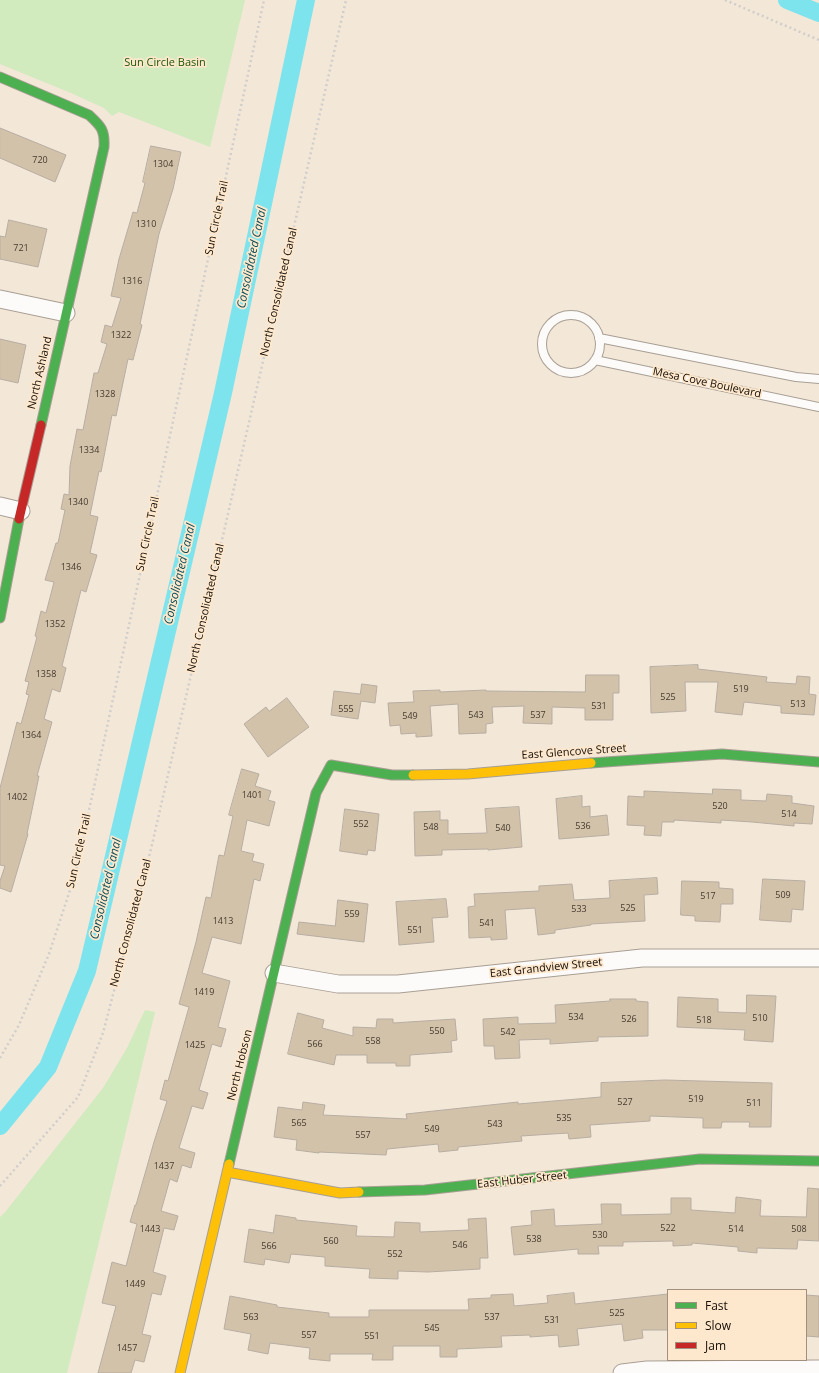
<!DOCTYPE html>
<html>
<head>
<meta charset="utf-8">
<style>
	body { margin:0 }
	#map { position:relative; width:819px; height:1373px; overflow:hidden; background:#f3e7d8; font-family:"Open Sans",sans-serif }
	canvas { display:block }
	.legend { position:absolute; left:667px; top:1289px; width:140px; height:72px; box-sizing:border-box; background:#fee8cd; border:1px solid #a0907d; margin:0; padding:5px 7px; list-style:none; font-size:12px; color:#140d05 }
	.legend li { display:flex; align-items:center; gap:8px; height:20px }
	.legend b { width:20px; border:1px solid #a0907d }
</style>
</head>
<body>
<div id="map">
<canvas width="819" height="1373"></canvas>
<ul class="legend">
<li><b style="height:5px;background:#4caf50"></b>Fast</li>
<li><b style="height:5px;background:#ffc107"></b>Slow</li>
<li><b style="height:5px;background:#c62828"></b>Jam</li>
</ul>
</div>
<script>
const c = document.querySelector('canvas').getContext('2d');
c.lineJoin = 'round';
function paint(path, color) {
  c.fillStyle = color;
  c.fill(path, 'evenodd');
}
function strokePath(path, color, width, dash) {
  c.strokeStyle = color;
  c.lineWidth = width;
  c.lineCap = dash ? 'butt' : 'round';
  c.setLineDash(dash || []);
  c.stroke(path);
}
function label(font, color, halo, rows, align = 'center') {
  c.font = font + ' "Open Sans",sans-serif';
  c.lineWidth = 3.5;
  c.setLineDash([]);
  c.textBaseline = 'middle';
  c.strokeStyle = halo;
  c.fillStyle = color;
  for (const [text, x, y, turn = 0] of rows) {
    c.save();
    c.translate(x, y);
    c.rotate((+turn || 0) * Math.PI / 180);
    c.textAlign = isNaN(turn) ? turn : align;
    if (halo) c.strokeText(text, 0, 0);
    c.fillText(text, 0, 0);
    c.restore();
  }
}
const green = new Path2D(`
	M 0,0 L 245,0 L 210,147 L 119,112 L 112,116 L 104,108 L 71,93 L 0,64 Z
	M 145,1010 L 155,1012 L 67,1373 L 0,1373 L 0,1217 L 6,1211 L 103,1088 L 127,1048 Z`);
const canal = new Path2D(`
	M 787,0 L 819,13
	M 0,1126 L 48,1067 L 87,971 L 223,393 L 306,0`);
const building = new Path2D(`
	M 0,128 L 66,155 L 55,182 L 0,158 Z
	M 151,146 L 181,152 L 173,189 L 159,234 L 140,324 L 142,325 L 133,360 L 128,359 L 116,416 L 112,415 L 101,472 L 99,471 L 90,515 L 98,517 L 90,553 L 97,555 L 86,592 L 81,590 L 62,666 L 66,668 L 60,692 L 52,689 L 44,719 L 52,722 L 37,776 L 39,776 L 27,834 L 28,834 L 11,892 L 0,888 L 0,881 L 5,866 L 0,865 L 0,788 L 17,722 L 21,724 L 29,695 L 26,694 L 29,682 L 25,681 L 37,637 L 35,636 L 41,611 L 46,613 L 54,582 L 45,580 L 56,543 L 58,543 L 65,510 L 61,509 L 64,494 L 69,495 L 70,466 L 77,429 L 83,430 L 94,373 L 98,373 L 107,344 L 101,342 L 105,325 L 112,327 L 121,298 L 111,296 L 119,259 L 133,212 L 137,213 L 145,183 L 143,182 Z
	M 9,220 L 47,229 L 38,267 L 0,259 L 0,236 L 5,237 Z
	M 0,339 L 26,345 L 18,383 L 0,379 Z
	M 698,665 L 698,669 L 767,677 L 766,682 L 796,684 L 797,676 L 810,677 L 809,694 L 816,695 L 814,715 L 781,713 L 781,706 L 744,702 L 742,715 L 715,712 L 718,682 L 685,682 L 686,711 L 651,713 L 650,667 Z
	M 586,675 L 619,675 L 619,693 L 613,693 L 613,720 L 585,720 L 585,708 L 552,707 L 552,724 L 523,723 L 524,706 L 492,707 L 493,723 L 486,724 L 486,733 L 459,734 L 458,704 L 430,706 L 432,736 L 416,737 L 416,733 L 401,734 L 400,725 L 390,726 L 388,703 L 414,702 L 413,691 L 440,690 L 440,692 L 486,690 L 486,691 L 585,692 Z
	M 362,684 L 377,686 L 375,703 L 361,701 L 358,719 L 331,715 L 334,691 L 360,694 Z
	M 287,698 L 309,727 L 268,757 L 244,724 L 266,707 L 269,711 Z
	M 242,769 L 259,774 L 255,786 L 271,791 L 268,800 L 275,802 L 269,826 L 247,820 L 241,851 L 254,854 L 252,861 L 264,864 L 260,881 L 254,879 L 241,944 L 212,937 L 202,973 L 230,981 L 218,1027 L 226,1029 L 221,1047 L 212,1044 L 199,1090 L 208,1093 L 203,1109 L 192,1106 L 179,1148 L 195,1153 L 191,1168 L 182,1165 L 177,1182 L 170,1179 L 161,1211 L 178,1216 L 174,1230 L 164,1228 L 153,1272 L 166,1276 L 161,1295 L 152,1293 L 142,1334 L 151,1336 L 144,1362 L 135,1360 L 131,1373 L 98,1373 L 116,1306 L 102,1303 L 112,1262 L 126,1266 L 137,1224 L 130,1222 L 135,1205 L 136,1205 L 154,1142 L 167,1101 L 160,1099 L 165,1080 L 168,1081 L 189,1007 L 179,1004 L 196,942 L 206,897 L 211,898 L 219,855 L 224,856 L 233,816 L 229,815 Z
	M 713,789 L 741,790 L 741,800 L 766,801 L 767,794 L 792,796 L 792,803 L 814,806 L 812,824 L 794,823 L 794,826 L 752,822 L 721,820 L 721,823 L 674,820 L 674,822 L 662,822 L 661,836 L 644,835 L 645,826 L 627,825 L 628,796 L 644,797 L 644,791 L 712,794 Z
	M 582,796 L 582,807 L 590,806 L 590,817 L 607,815 L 609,835 L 559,839 L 556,799 Z
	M 519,807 L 522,847 L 488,850 L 488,849 L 442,850 L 442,855 L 415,856 L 414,812 L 440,811 L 440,820 L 448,820 L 448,834 L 487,833 L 485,809 Z
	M 345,809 L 379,814 L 375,851 L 368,850 L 367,855 L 340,851 Z
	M 657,878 L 658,894 L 644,895 L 645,921 L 591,924 L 591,925 L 555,930 L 555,933 L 538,935 L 535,908 L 505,910 L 507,939 L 491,940 L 491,937 L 469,938 L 468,907 L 475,906 L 474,894 L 539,891 L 539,886 L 572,884 L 574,900 L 610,898 L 609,881 Z
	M 763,879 L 805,881 L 803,910 L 792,909 L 791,922 L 760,920 Z
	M 682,881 L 719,882 L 719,888 L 733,889 L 733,904 L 721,904 L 720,922 L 695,921 L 695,916 L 681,915 Z
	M 446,899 L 448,917 L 432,918 L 434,942 L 399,945 L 396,902 Z
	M 338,900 L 368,904 L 364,942 L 297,934 L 299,922 L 335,926 Z
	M 747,995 L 776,996 L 773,1042 L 744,1040 L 745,1030 L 677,1027 L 678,997 L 718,999 L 718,1012 L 746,1013 Z
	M 610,999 L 636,999 L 636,1001 L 648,1002 L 648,1036 L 598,1037 L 598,1041 L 550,1044 L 550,1039 L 519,1040 L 520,1058 L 495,1059 L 494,1046 L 484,1046 L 483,1019 L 518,1017 L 518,1024 L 556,1023 L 555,1005 L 610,1001 Z
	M 298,1013 L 324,1020 L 322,1028 L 353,1036 L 353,1027 L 376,1028 L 377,1019 L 393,1019 L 393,1023 L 455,1019 L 457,1040 L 451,1041 L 452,1052 L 410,1055 L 410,1066 L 396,1066 L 396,1063 L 367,1063 L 367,1055 L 336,1055 L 334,1065 L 288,1054 Z
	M 665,1080 L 772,1083 L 771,1127 L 749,1127 L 750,1122 L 722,1122 L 721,1128 L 703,1128 L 703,1118 L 650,1116 L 650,1121 L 590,1125 L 591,1137 L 569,1139 L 568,1133 L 521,1136 L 522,1141 L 458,1147 L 458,1150 L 439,1152 L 438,1144 L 387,1149 L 386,1155 L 319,1152 L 319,1153 L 296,1150 L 297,1140 L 274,1137 L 278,1107 L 302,1110 L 303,1102 L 325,1105 L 323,1115 L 407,1119 L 406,1114 L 518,1102 L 518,1104 L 601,1097 L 601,1083 Z
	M 808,1188 L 819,1189 L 819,1241 L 798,1240 L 797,1249 L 757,1248 L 757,1253 L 738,1251 L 738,1247 L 692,1243 L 692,1245 L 673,1246 L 673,1241 L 623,1242 L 623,1246 L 598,1246 L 599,1254 L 578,1254 L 578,1249 L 514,1255 L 511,1227 L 532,1225 L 531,1211 L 554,1209 L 555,1226 L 602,1224 L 601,1204 L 621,1204 L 621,1215 L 671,1214 L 671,1198 L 691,1198 L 691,1210 L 735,1213 L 736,1197 L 761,1200 L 760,1216 L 806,1217 Z
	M 276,1215 L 296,1218 L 296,1220 L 357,1226 L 356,1236 L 394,1237 L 395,1222 L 420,1223 L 420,1232 L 469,1230 L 468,1219 L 486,1218 L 488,1258 L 480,1258 L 480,1269 L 428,1272 L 398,1271 L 398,1279 L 369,1278 L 370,1269 L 325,1266 L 325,1257 L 291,1254 L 289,1263 L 265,1259 L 264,1265 L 244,1262 L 249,1229 L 273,1233 Z
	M 574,1293 L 575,1304 L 668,1294 L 668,1330 L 642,1330 L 643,1338 L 624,1341 L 622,1324 L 577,1329 L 579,1345 L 559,1347 L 558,1335 L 530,1337 L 530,1335 L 501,1336 L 502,1347 L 457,1349 L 457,1357 L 440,1357 L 440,1346 L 393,1346 L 393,1360 L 372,1360 L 373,1354 L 330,1354 L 330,1361 L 309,1359 L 310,1348 L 270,1343 L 268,1354 L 248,1350 L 251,1334 L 224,1329 L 230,1296 L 277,1305 L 277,1307 L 329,1313 L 329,1317 L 369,1317 L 369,1310 L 469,1310 L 468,1299 L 491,1298 L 491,1295 L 513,1294 L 514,1306 L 548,1303 L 547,1296 Z
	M 806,1295 L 819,1296 L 819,1337 L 806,1336 Z`);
const path = new Path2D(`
	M 725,0 L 819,40
	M 0,1058 L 19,1025 L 49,954 L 75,875 L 264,0
	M 0,1186 L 78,1097 L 103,1033 L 151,849 L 346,0`);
const lane = new Path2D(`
	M542 344a29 29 0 1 1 58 0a29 29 0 1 1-58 0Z
	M 599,338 L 796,377 L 819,379
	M 595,360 L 819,407`);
const street = new Path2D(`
	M 0,299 L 66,313
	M 0,506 L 21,511
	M 274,973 L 338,984 L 398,984 L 642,958 L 819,958
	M 622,1373 L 647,1370 L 819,1369`);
const fast = new Path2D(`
	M 0,77 L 89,115 C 101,126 105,130 104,147 L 41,425
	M 0,618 L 19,519
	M 591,763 L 722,754 L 819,762
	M 229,1164 L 316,793 L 331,765 L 392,775 L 413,775
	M 359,1192 L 425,1190 L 700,1159 L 819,1161`);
const slow = new Path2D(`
	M 413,775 L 468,774 L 591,763
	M 227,1172 L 340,1193 L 359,1192
	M 180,1373 L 229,1164`);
const jam = new Path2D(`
	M 19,519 L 41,425`);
const numberNames = [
	["720",40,160],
	["1304",163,164],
	["1310",146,224],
	["721",21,248],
	["1316",132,281],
	["1322",121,335],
	["1328",105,394],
	["1334",89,450],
	["1340",78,502],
	["1346",71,567],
	["1352",55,624],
	["1358",46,674],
	["519",741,689],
	["525",668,697],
	["513",798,704],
	["531",599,706],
	["555",346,709],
	["543",476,715],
	["537",538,715],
	["549",410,716],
	["1364",31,735],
	["1401",252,795],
	["1402",17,797],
	["520",720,806],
	["514",789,814],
	["552",361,824],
	["536",583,826],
	["548",431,827],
	["540",503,828],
	["509",783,895],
	["517",708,896],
	["525",628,908],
	["533",579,909],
	["559",352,914],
	["1413",223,921],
	["541",487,923],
	["551",415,930],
	["1419",204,992],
	["534",576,1017],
	["510",760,1018],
	["526",629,1019],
	["518",704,1020],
	["550",437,1031],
	["542",508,1032],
	["558",373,1041],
	["566",315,1044],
	["1425",195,1045],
	["519",696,1099],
	["527",625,1102],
	["511",754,1103],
	["535",564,1118],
	["565",299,1123],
	["543",495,1124],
	["549",432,1129],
	["557",363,1135],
	["1437",164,1166],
	["522",668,1228],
	["1443",150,1229],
	["514",736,1229],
	["508",799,1229],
	["530",600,1235],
	["538",534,1239],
	["560",331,1241],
	["546",460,1245],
	["566",269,1246],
	["552",395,1254],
	["1449",135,1284],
	["525",617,1313],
	["563",251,1317],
	["537",492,1317],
	["531",552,1320],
	["545",432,1328],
	["557",309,1335],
	["551",372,1336],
	["1457",127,1348]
];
const parkNames = [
	["Sun Circle Basin",165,63]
];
const streetNames = [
	["Sun Circle Trail",217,218,-78],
	["North Consolidated Canal",279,292,-77],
	["North Ashland",40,373,-77],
	["Mesa Cove Boulevard",707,383,12],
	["Sun Circle Trail",148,534,-78],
	["North Consolidated Canal",206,608,-77],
	["East Glencove Street",574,752,-4],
	["Sun Circle Trail",79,851,-77],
	["North Consolidated Canal",131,923,-75],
	["East Grandview Street",546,968,-6],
	["North Hobson",240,1065,-76],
	["East Huber Street",522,1180,-6]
];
const waterNames = [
	["Consolidated Canal",252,258,-78],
	["Consolidated Canal",180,574,-77],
	["Consolidated Canal",106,889,-77]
];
paint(green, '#d1eabe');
strokePath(canal, '#7de3ed', 18);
paint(building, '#d3c2aa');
strokePath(building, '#b6ada2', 1);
strokePath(lane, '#a89f94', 10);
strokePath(street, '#a89f94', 19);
strokePath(fast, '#a89f94', 11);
strokePath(slow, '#a89f94', 11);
strokePath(jam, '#a89f94', 11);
strokePath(path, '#d1ceca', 2.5, [2, 3]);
strokePath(lane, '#fdfbf9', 8);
strokePath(street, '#fdfbf9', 17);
strokePath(fast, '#4caf50', 9);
strokePath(slow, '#ffc107', 9);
strokePath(jam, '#c62828', 9);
label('9px', '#443a2e', null, numberNames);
label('11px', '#195601', '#fee8cd', parkNames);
label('11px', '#140d05', '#fee8cd', streetNames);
label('italic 12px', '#0c4e57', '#fee8cd', waterNames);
</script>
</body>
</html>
